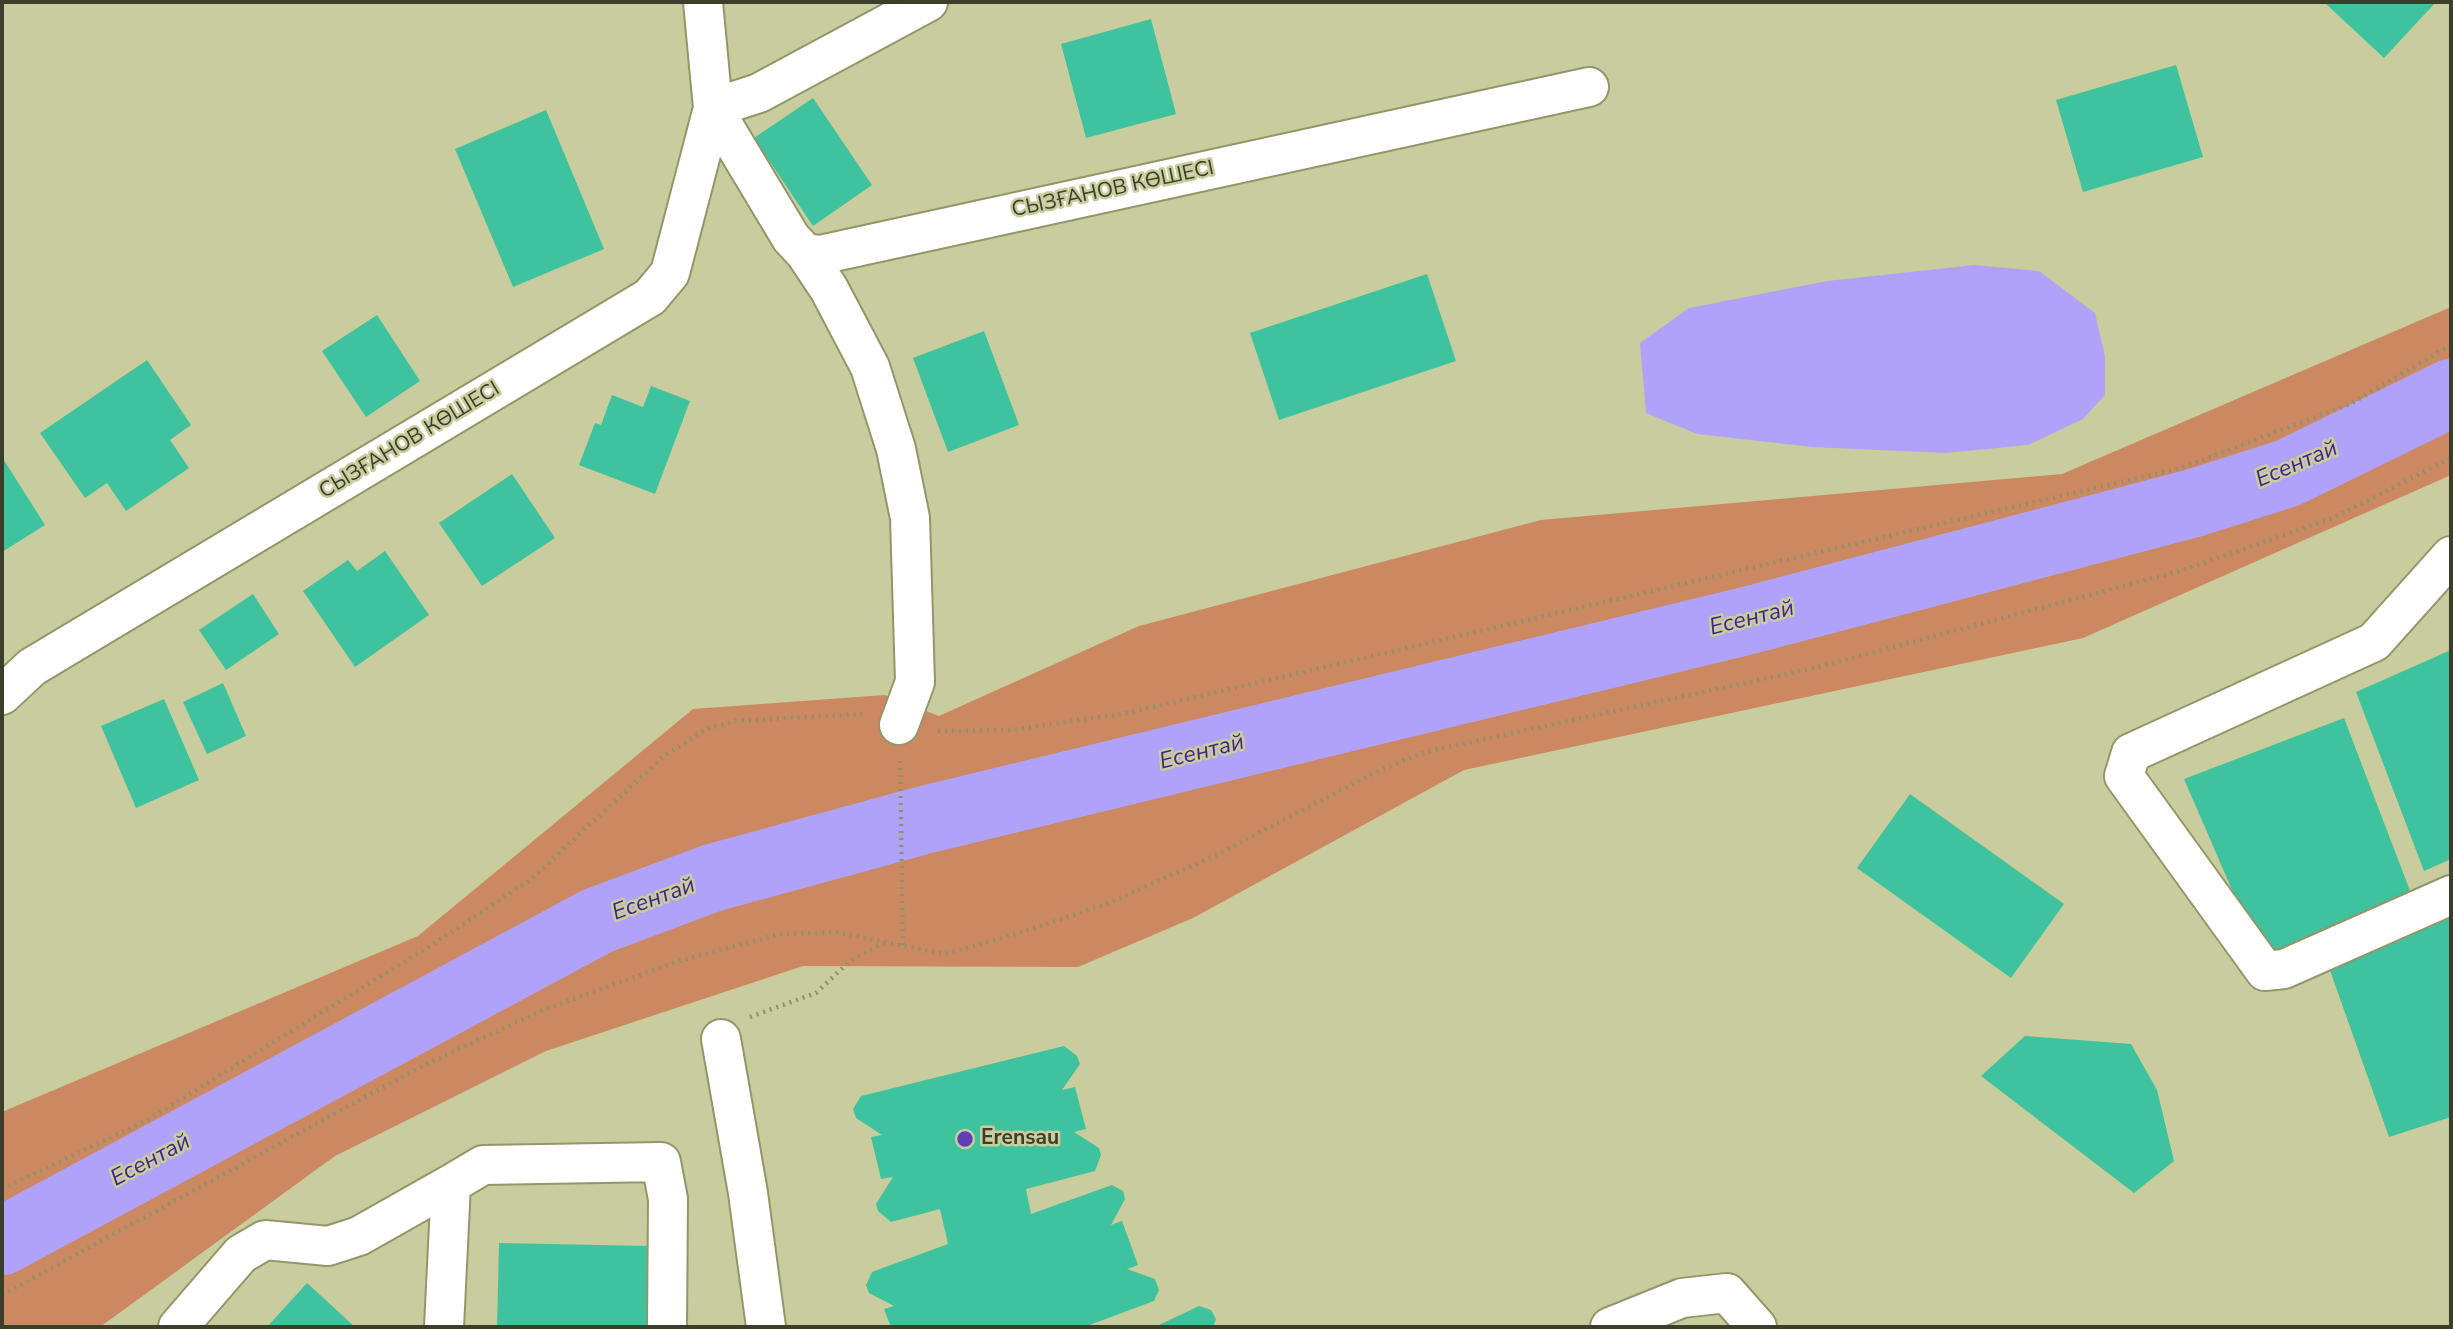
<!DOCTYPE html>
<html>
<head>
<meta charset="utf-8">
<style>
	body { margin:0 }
	#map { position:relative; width:2453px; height:1329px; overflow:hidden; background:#c9cc9d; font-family:"Nunito Sans",sans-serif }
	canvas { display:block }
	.frame { position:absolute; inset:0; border:4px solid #3c3d2a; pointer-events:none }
</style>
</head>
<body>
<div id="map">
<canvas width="2453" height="1329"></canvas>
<div class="frame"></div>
</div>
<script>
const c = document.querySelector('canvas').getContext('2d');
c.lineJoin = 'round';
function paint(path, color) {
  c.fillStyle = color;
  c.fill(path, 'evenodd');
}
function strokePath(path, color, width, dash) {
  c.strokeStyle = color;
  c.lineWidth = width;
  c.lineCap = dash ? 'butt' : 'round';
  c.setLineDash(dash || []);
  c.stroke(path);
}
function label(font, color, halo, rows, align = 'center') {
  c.font = font + ' "Nunito Sans",sans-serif';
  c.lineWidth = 5;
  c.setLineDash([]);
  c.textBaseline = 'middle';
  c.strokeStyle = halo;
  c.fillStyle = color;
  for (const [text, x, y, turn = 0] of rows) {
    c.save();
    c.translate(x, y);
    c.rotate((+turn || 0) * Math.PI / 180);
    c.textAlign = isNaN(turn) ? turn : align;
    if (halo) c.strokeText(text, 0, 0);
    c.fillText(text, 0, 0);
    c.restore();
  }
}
const green = new Path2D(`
	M 2451,307 L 2451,475 L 2083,638 L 1464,770 L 1193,918 L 1078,967 L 803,966 L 546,1051 L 335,1156 L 100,1327 L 2,1327 L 2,1112 L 418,936 L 693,709 L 885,695 L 939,716 L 1139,626 L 1541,520 L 2062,474 Z`);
const water = new Path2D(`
	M 1974,265 L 2039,271 L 2095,313 L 2105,356 L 2105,395 L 2083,419 L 2028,445 L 1946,453 L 1812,447 L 1697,434 L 1646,413 L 1640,343 L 1689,308 L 1827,281 Z`);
const river = new Path2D(`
	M 2,1241 L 597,921 L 712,878 L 924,820 L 1746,621 L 2194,503 L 2288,473 L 2451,393`);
const building = new Path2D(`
	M 2324,2 L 2436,2 L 2384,58 Z
	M 1151,19 L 1176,114 L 1086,138 L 1061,44 Z
	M 2176,65 L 2203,157 L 2083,192 L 2056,100 Z
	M 813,98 L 872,185 L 813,226 L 754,138 Z
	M 546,110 L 604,249 L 513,287 L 455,149 Z
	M 1427,274 L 1456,361 L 1279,420 L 1250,333 Z
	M 377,315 L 420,381 L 366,417 L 322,351 Z
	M 984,331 L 1019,425 L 948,452 L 913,358 Z
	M 147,360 L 191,425 L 170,440 L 189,468 L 126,511 L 107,483 L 85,498 L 40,433 Z
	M 651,386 L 690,401 L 655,494 L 579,465 L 595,423 L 601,425 L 612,395 L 643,407 Z
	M 2,457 L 45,525 L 2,552 Z
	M 512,474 L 555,538 L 482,586 L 439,523 Z
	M 385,551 L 429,615 L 355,667 L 303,591 L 348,560 L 357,571 Z
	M 253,594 L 279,634 L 226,670 L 199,630 Z
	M 2451,650 L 2451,859 L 2424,871 L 2356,692 Z
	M 223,683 L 246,736 L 207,754 L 183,702 Z
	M 164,699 L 199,780 L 136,808 L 101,726 Z
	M 2344,718 L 2412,896 L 2262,959 L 2184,779 Z
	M 1910,794 L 2064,904 L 2011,978 L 1857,868 Z
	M 2451,912 L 2451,1117 L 2389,1137 L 2326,959 Z
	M 2025,1036 L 2131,1044 L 2157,1090 L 2174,1161 L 2134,1193 L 1981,1076 Z
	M 1064,1046 L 1077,1056 L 1080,1064 L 1062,1090 L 1075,1087 L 1086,1129 L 1074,1132 L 1099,1148 L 1101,1155 L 1095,1171 L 1026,1189 L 1031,1214 L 1112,1185 L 1123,1191 L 1125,1199 L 1111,1225 L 1122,1221 L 1138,1265 L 1127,1269 L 1155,1279 L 1159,1290 L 1154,1301 L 1084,1327 L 891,1327 L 884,1309 L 894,1306 L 869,1293 L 866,1285 L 872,1272 L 948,1244 L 940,1209 L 891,1222 L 878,1211 L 876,1204 L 893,1177 L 881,1179 L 871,1137 L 882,1135 L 856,1118 L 853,1109 L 861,1096 Z
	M 499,1243 L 649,1246 L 647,1327 L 497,1327 Z
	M 307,1283 L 355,1327 L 267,1327 Z
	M 1199,1306 L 1211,1310 L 1216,1319 L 1213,1327 L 1155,1327 Z`);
const path = new Path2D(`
	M 938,731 L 1012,730 L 1127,713 L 2181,468 L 2350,404 L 2451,345
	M 900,761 L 903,948
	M 750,1017 L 816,993 L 851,960 L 884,943
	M 2,1189 L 149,1119 L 433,944 L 530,880 L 664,756 L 706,729 L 736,721 L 862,714
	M 2,1295 L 422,1066 L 543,1010 L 679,961 L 780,934 L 836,932 L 944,954 L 1016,934 L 1109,903 L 1216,855 L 1376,772 L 1425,752 L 1814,668 L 2180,571 L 2333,518 L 2451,458`);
const minor = new Path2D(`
	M 713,108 L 791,238 L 805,253 L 820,255 L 1589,87
	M 713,108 L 759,93 L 928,2
	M 805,253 L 829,289 L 870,367 L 896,449 L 910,518 L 915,682 L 899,725
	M 2451,556 L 2374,642 L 2131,753 L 2124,776 L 2265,971 L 2284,969 L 2451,895
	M 2,695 L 32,667 L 650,297 L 670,273 L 713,108 L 703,2
	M 721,1039 L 748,1193 L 766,1327
	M 178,1327 L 241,1254 L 265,1240 L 328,1246 L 359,1236 L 451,1184
	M 444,1327 L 451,1184 L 483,1165 L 661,1162 L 668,1199 L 667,1327
	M 1610,1327 L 1682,1298 L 1727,1293 L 1757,1327`);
const markers = [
	[965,1139,9,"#5f3eb6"]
];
const streetNames = [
	["СЫЗҒАНОВ КӨШЕСІ",1113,190,-12],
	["СЫЗҒАНОВ КӨШЕСІ",410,441,-31]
];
const poiNames = [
	["Erensau",981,1139]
];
const waterNames = [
	["Есентай",2297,465,-23],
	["Есентай",1752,619,-14],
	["Есентай",1202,753,-14],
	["Есентай",654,900,-20],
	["Есентай",151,1161,-28]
];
paint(green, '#cc8860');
paint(water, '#b0a2fb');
strokePath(river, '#b0a2fb', 68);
paint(building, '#3fc29e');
strokePath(minor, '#949669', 42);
strokePath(path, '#8f916d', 4.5, [2, 5]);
strokePath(minor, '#fff', 38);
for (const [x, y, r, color] of markers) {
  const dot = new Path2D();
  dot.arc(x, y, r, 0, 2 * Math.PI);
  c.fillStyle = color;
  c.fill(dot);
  strokePath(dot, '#c9cc9d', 2.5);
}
label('21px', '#3c3d2a', '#c9cc9d', streetNames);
label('bold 21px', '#3c3d2a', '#c9cc9d', poiNames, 'left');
label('italic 23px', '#432589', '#c9cc9d', waterNames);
</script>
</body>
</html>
